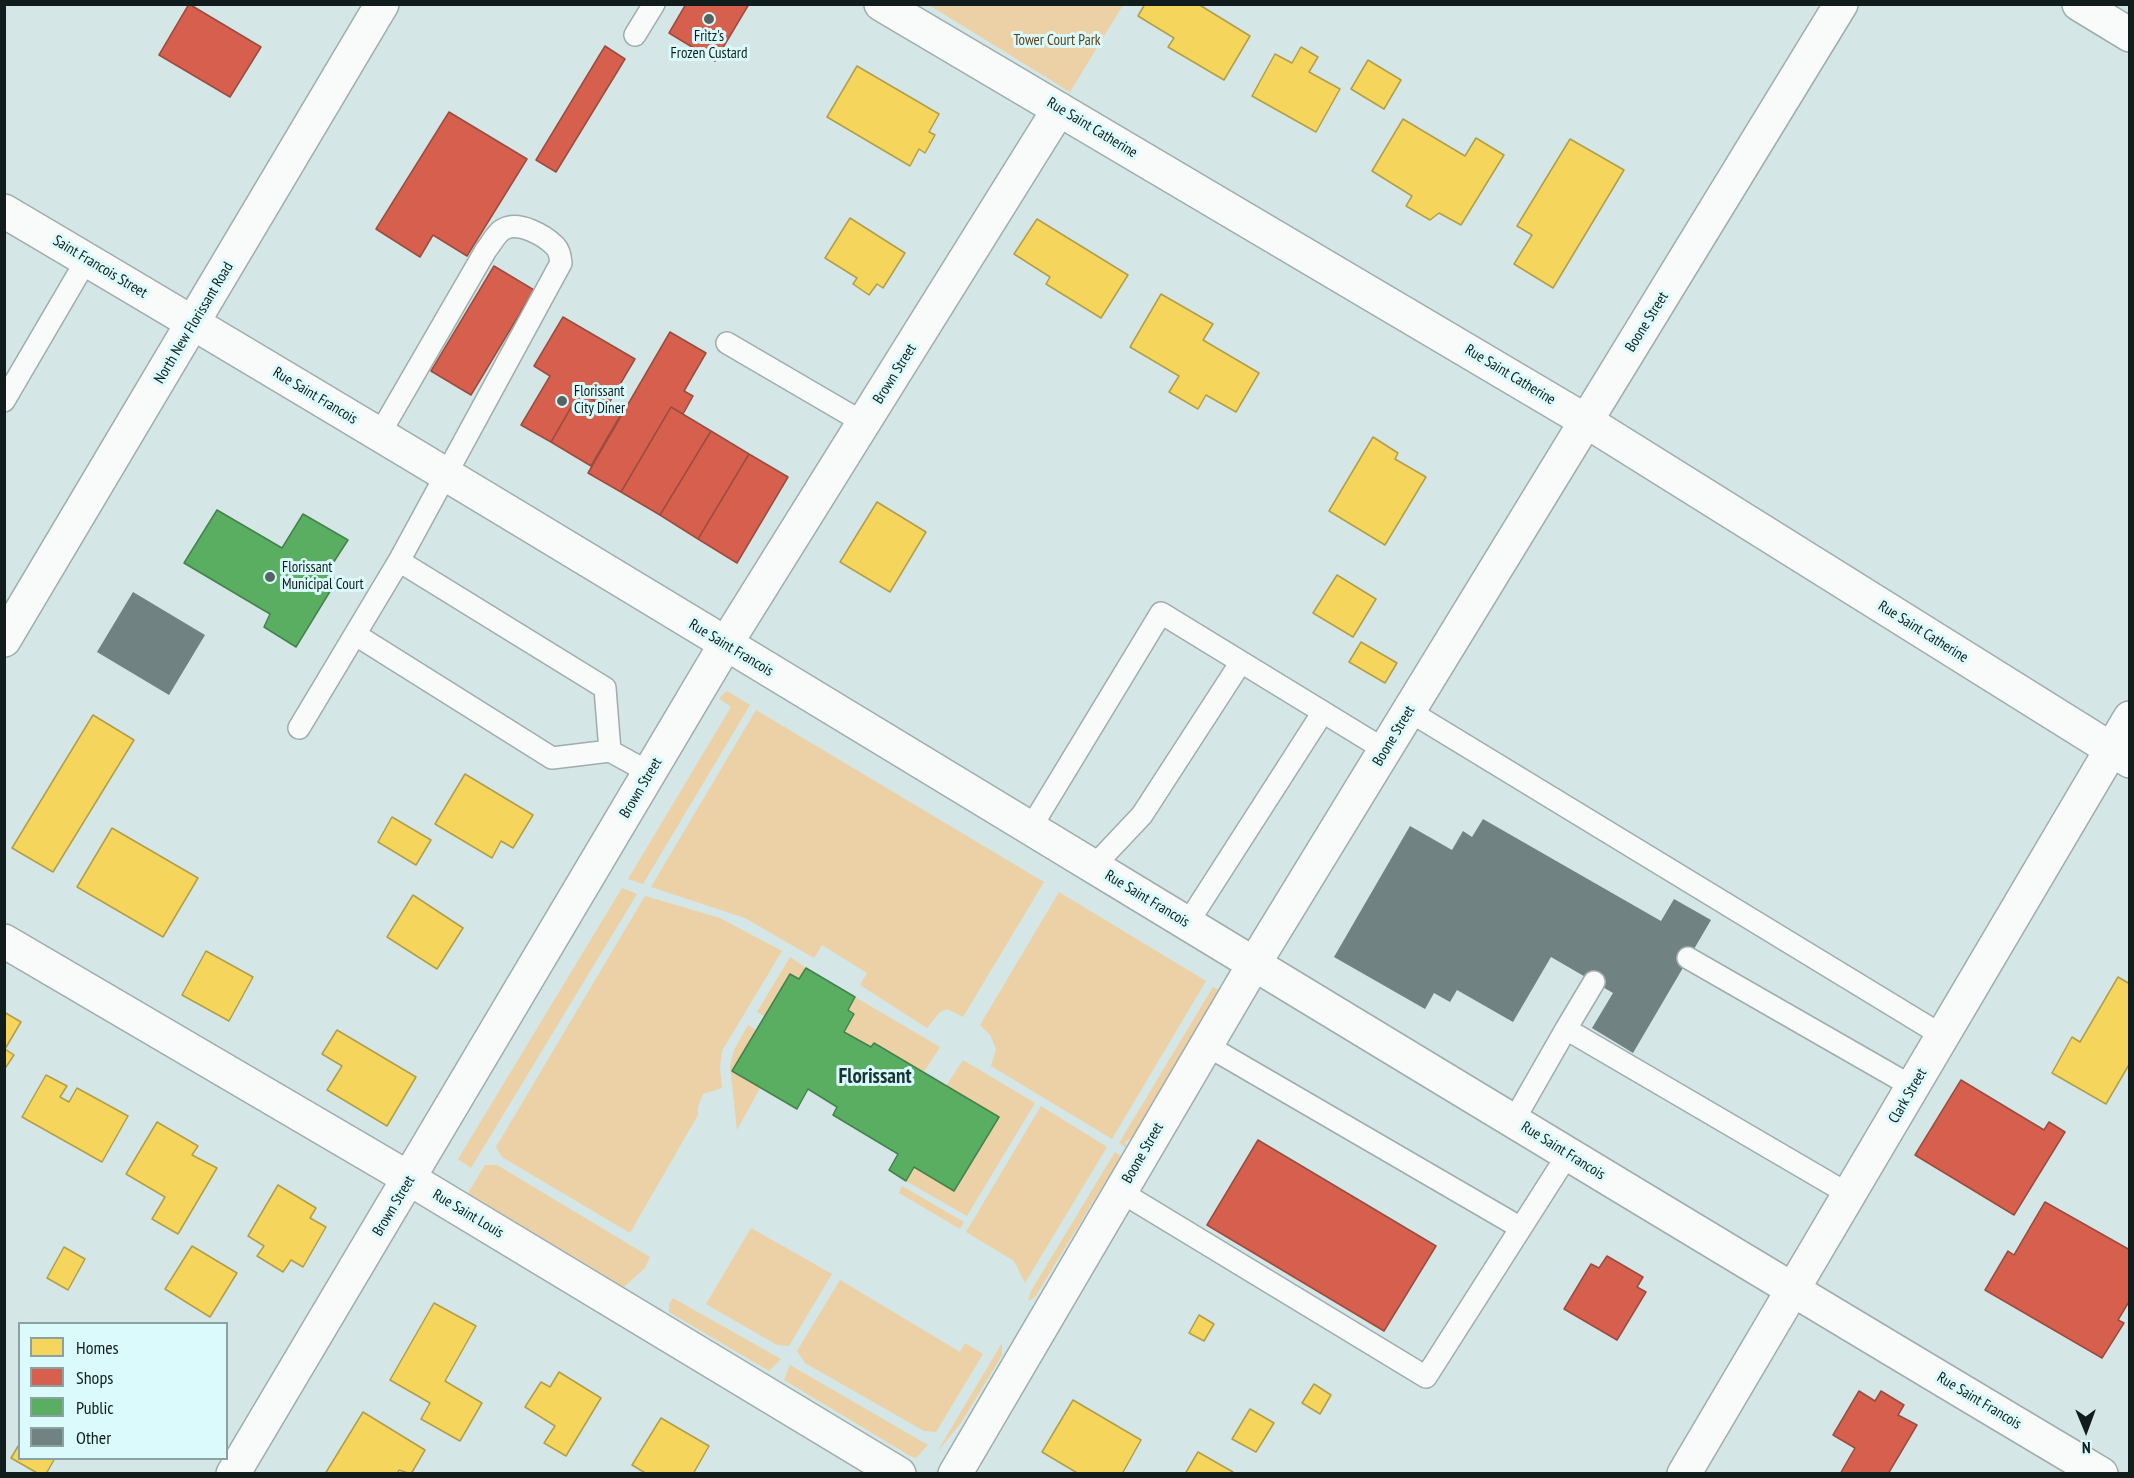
<!DOCTYPE html>
<html>
<head>
<meta charset="utf-8">
<style>
	body { margin:0 }
	#map { position:relative; width:2134px; height:1478px; overflow:hidden; background:#d4e6e6; font-family:"PT Sans Narrow",sans-serif }
	canvas { display:block }
	.frame { position:absolute; inset:0; border:6px solid #111d1d; pointer-events:none }
	.legend { position:absolute; left:18px; top:1322px; width:210px; height:138px; box-sizing:border-box; background:#dbfafb; border:2px solid #8aa2a2; margin:0; padding:8px 10px; list-style:none; font-size:18px; color:#111d1d }
	.legend li { display:flex; align-items:center; gap:12px; height:30px }
	.legend b { width:30px; border:2px solid #8aa2a2 }
	.north { position:absolute; left:2056px; top:1400px; width:60px; height:60px; -webkit-text-stroke:4px #dbfafb; paint-order:stroke; rotate:179deg; font-size:16px; font-weight:700; line-height:24px; text-align:center; color:#111d1d }
	.north::after { content:''; display:block; margin:auto; width:21px; height:27px; background:#111d1d; clip-path:polygon(50% 0,100% 100%,50% 72%,0 100%) }
</style>
</head>
<body>
<div id="map">
<canvas width="2134" height="1478"></canvas>
<div class="frame"></div>
<ul class="legend">
<li><b style="height:16px;background:#f6d55c"></b>Homes</li>
<li><b style="height:16px;background:#d6604d"></b>Shops</li>
<li><b style="height:16px;background:#5aae61"></b>Public</li>
<li><b style="height:16px;background:#708282"></b>Other</li>
</ul>
<div class="north">N</div>
</div>
<script>
const c = document.querySelector('canvas').getContext('2d');
c.lineJoin = 'round';
function paint(path, color) {
  c.fillStyle = color;
  c.fill(path, 'evenodd');
}
function strokePath(path, color, width, dash) {
  c.strokeStyle = color;
  c.lineWidth = width;
  c.lineCap = dash ? 'butt' : 'round';
  c.setLineDash(dash || []);
  c.stroke(path);
}
function label(font, color, halo, rows, align = 'center') {
  c.font = font + ' "PT Sans Narrow",sans-serif';
  c.lineWidth = 6;
  c.setLineDash([]);
  c.textBaseline = 'middle';
  c.strokeStyle = halo;
  c.fillStyle = color;
  for (const [text, x, y, turn = 0] of rows) {
    c.save();
    c.translate(x, y);
    c.rotate((+turn || 0) * Math.PI / 180);
    c.textAlign = isNaN(turn) ? turn : align;
    if (halo) c.strokeText(text, 0, 0);
    c.fillText(text, 0, 0);
    c.restore();
  }
}
const green = new Path2D(`
	M 929,5 L 1123,5 L 1070,92 Z
	M 727,691 L 750,705 L 643,884 L 628,879 L 731,707 L 719,698 Z
	M 756,710 L 1044,882 L 963,1017 L 947,1009 L 940,1012 L 927,1028 L 860,985 L 867,973 L 822,945 L 814,958 L 745,918 L 651,887 Z
	M 622,888 L 637,894 L 471,1168 L 458,1159 Z
	M 1059,892 L 1206,981 L 1112,1139 L 991,1066 L 996,1049 L 990,1035 L 980,1025 Z
	M 645,896 L 720,918 L 782,951 L 722,1051 L 720,1068 L 722,1088 L 703,1094 L 698,1107 L 698,1115 L 630,1233 L 502,1157 L 496,1147 Z
	M 790,957 L 806,968 L 799,979 L 790,974 L 764,1016 L 757,1012 Z
	M 1213,987 L 1219,990 L 1132,1138 L 1125,1142 L 1127,1148 L 1119,1143 Z
	M 855,997 L 940,1047 L 924,1072 L 874,1043 L 871,1047 L 844,1032 L 854,1014 L 848,1010 Z
	M 748,1025 L 756,1030 L 733,1071 L 760,1088 L 737,1130 L 730,1066 L 734,1050 Z
	M 963,1060 L 1035,1103 L 967,1216 L 906,1181 L 914,1167 L 955,1191 L 999,1117 L 946,1086 Z
	M 1041,1106 L 1107,1147 L 1025,1283 L 1014,1261 L 966,1232 Z
	M 1115,1152 L 1121,1156 L 1035,1297 L 1028,1301 L 1031,1291 Z
	M 485,1165 L 497,1165 L 650,1257 L 645,1268 L 624,1287 L 468,1193 Z
	M 902,1186 L 964,1222 L 960,1229 L 899,1193 Z
	M 751,1228 L 832,1274 L 789,1346 L 777,1345 L 706,1304 Z
	M 840,1280 L 960,1352 L 965,1343 L 983,1354 L 936,1432 L 924,1431 L 805,1363 L 797,1351 Z
	M 673,1298 L 781,1359 L 769,1371 L 669,1312 L 669,1304 Z
	M 1002,1343 L 1002,1355 L 961,1423 L 937,1452 Z
	M 790,1365 L 928,1445 L 916,1458 L 910,1456 L 784,1380 Z`);
const homes = new Path2D(`
	M 1145,4 L 1198,4 L 1250,36 L 1224,80 L 1168,47 L 1174,38 L 1138,16 Z
	M 1301,47 L 1318,57 L 1309,72 L 1340,89 L 1316,132 L 1252,96 L 1275,54 L 1292,63 Z
	M 1368,60 L 1401,80 L 1384,109 L 1351,89 Z
	M 857,66 L 939,114 L 929,132 L 935,135 L 925,153 L 919,149 L 910,166 L 827,117 Z
	M 1403,119 L 1465,156 L 1476,138 L 1504,155 L 1461,225 L 1439,213 L 1430,220 L 1406,206 L 1412,196 L 1372,171 Z
	M 1570,139 L 1624,170 L 1553,288 L 1514,264 L 1532,235 L 1517,226 Z
	M 850,218 L 905,253 L 883,288 L 877,284 L 869,295 L 853,284 L 857,278 L 825,258 Z
	M 1037,219 L 1128,275 L 1101,318 L 1046,284 L 1050,277 L 1014,254 Z
	M 1161,294 L 1213,324 L 1203,340 L 1259,373 L 1236,412 L 1206,395 L 1198,409 L 1169,392 L 1179,376 L 1130,347 Z
	M 1373,437 L 1398,453 L 1395,459 L 1426,477 L 1385,545 L 1329,511 Z
	M 877,502 L 926,532 L 890,592 L 840,562 Z
	M 1337,575 L 1376,599 L 1353,637 L 1313,613 Z
	M 1361,642 L 1397,663 L 1385,683 L 1349,662 Z
	M 93,715 L 134,740 L 53,872 L 12,848 Z
	M 465,774 L 533,815 L 513,848 L 501,841 L 492,858 L 435,824 Z
	M 392,817 L 431,840 L 416,865 L 378,842 Z
	M 112,828 L 198,878 L 163,937 L 77,887 Z
	M 413,895 L 463,928 L 437,969 L 387,937 Z
	M 206,951 L 253,977 L 229,1021 L 182,995 Z
	M 2118,977 L 2130,984 L 2130,1063 L 2106,1104 L 2052,1073 L 2072,1037 L 2080,1042 Z
	M 4,1012 L 21,1022 L 5,1049 L 14,1055 L 4,1070 Z
	M 337,1030 L 416,1077 L 387,1126 L 327,1090 L 342,1066 L 322,1054 Z
	M 46,1075 L 67,1086 L 60,1097 L 69,1102 L 77,1088 L 128,1116 L 102,1162 L 22,1117 Z
	M 157,1122 L 198,1146 L 192,1155 L 217,1168 L 178,1234 L 152,1219 L 165,1197 L 126,1174 Z
	M 278,1185 L 316,1208 L 310,1218 L 326,1227 L 303,1267 L 291,1260 L 283,1272 L 257,1256 L 264,1246 L 248,1236 Z
	M 192,1246 L 237,1273 L 210,1317 L 165,1289 Z
	M 64,1247 L 85,1259 L 68,1290 L 47,1278 Z
	M 434,1303 L 476,1326 L 445,1381 L 482,1403 L 460,1441 L 421,1419 L 430,1403 L 390,1380 Z
	M 1199,1315 L 1214,1324 L 1204,1341 L 1189,1333 Z
	M 559,1372 L 601,1398 L 566,1456 L 544,1443 L 555,1426 L 525,1407 L 541,1382 L 550,1387 Z
	M 1314,1384 L 1331,1395 L 1320,1414 L 1302,1403 Z
	M 1073,1400 L 1141,1440 L 1122,1474 L 1079,1474 L 1042,1452 Z
	M 1250,1409 L 1274,1423 L 1256,1452 L 1232,1439 Z
	M 363,1412 L 425,1450 L 411,1474 L 399,1470 L 397,1474 L 325,1474 Z
	M 661,1418 L 709,1446 L 693,1474 L 647,1474 L 632,1465 Z
	M 20,1443 L 20,1458 L 55,1458 L 46,1474 L 39,1474 L 11,1458 Z
	M 1198,1452 L 1233,1472 L 1232,1474 L 1185,1474 Z`);
const shops = new Path2D(`
	M 189,4 L 261,47 L 230,97 L 159,55 Z
	M 686,4 L 749,4 L 715,61 L 669,33 Z
	M 605,46 L 625,59 L 556,172 L 536,160 Z
	M 449,112 L 527,159 L 467,256 L 433,235 L 420,257 L 376,229 Z
	M 494,266 L 534,290 L 471,395 L 431,371 Z
	M 563,317 L 635,359 L 606,408 L 580,392 L 551,442 L 521,425 L 550,376 L 534,366 Z
	M 670,332 L 706,353 L 684,391 L 693,396 L 683,414 L 671,407 L 621,492 L 588,473 Z
	M 580,392 L 620,416 L 591,466 L 551,442 Z
	M 671,407 L 711,431 L 660,515 L 621,492 Z
	M 711,431 L 749,454 L 698,539 L 660,515 Z
	M 749,454 L 788,477 L 737,563 L 698,539 Z
	M 1961,1080 L 2044,1130 L 2049,1122 L 2065,1132 L 2014,1215 L 1915,1155 Z
	M 1258,1140 L 1436,1246 L 1384,1331 L 1207,1225 Z
	M 2045,1202 L 2130,1250 L 2130,1300 L 2118,1320 L 2124,1323 L 2102,1358 L 1985,1290 L 2008,1251 L 2014,1255 Z
	M 1607,1256 L 1643,1277 L 1637,1287 L 1646,1292 L 1617,1340 L 1564,1309 L 1591,1264 L 1599,1268 Z
	M 1859,1391 L 1875,1401 L 1881,1391 L 1904,1405 L 1898,1415 L 1917,1425 L 1888,1474 L 1840,1474 L 1855,1448 L 1833,1435 Z`);
const public = new Path2D(`
	M 217,510 L 282,548 L 303,514 L 348,540 L 326,574 L 337,580 L 296,647 L 264,627 L 270,614 L 184,563 Z
	M 806,968 L 855,997 L 848,1010 L 854,1014 L 844,1032 L 871,1047 L 874,1043 L 999,1117 L 954,1191 L 914,1167 L 906,1181 L 889,1170 L 898,1154 L 833,1115 L 837,1107 L 808,1089 L 797,1109 L 732,1071 L 790,974 L 799,979 Z`);
const building = new Path2D(`
	M 133,592 L 205,635 L 169,695 L 97,652 Z
	M 1483,819 L 1661,921 L 1674,899 L 1711,920 L 1633,1053 L 1592,1028 L 1613,993 L 1551,957 L 1513,1022 L 1457,990 L 1450,1002 L 1434,993 L 1425,1009 L 1334,957 L 1410,826 L 1452,850 L 1463,831 L 1472,837 Z`);
const service = new Path2D(`
	M 635,35 L 654,4
	M 727,343 L 864,423
	M 4,401 L 87,259
	M 379,435 L 486,250 C 491,244 497,232 504,229 C 519,221 544,235 555,246 C 560,251 560,257 561,263 L 399,561 L 605,688 L 610,751 L 650,773
	M 356,635 L 552,758 L 610,751
	M 1409,711 L 1943,1036
	M 299,728 L 399,561
	M 1030,829 L 1161,613 L 1385,750
	M 1093,867 L 1142,815 L 1241,662
	M 1187,924 L 1323,712
	M 1688,958 L 1913,1087
	M 1566,1029 L 1594,982
	M 1206,1045 L 1521,1228
	M 1514,1120 L 1566,1029 L 1850,1195
	M 1121,1192 L 1426,1377 L 1568,1154`);
const minor = new Path2D(`
	M 881,4 L 1586,421 L 2130,761
	M 4,211 C 707,626 1399,1057 2101,1474
	M 4,941 L 410,1179 L 899,1474
	M 233,1474 L 725,645 L 1059,109
	M 955,1474 L 1254,964 L 1841,4
	M 1684,1474 L 2130,718`);
const secondary = new Path2D(`
	M 2079,4 L 2130,35`);
const primary = new Path2D(`
	M 4,640 L 382,4`);
const markers = [
	[709,19,6,"#556363"],
	[562,401,6,"#556363"],
	[270,577,6,"#556363"]
];
const poiNames = [
	["Fritz's",709,37,"center"],
	["Frozen Custard",709,54,"center"],
	["Florissant",574,392],
	["City Diner",574,409],
	["Florissant",282,568],
	["Municipal Court",282,585]
];
const parkNames = [
	["Tower Court Park",1057,41]
];
const streetNames = [
	["Rue Saint Catherine",1092,128,31],
	["Saint Francois Street",100,267,31],
	["Boone Street",1647,322,-58],
	["North New Florissant Road",194,323,-59],
	["Brown Street",895,374,-58],
	["Rue Saint Catherine",1510,375,31],
	["Rue Saint Francois",315,396,31],
	["Rue Saint Catherine",1923,632,32],
	["Rue Saint Francois",731,648,31],
	["Boone Street",1394,736,-59],
	["Brown Street",641,788,-59],
	["Rue Saint Francois",1147,899,31],
	["Clark Street",1908,1096,-60],
	["Rue Saint Francois",1563,1151,32],
	["Boone Street",1143,1153,-60],
	["Brown Street",394,1206,-59],
	["Rue Saint Louis",468,1214,31],
	["Rue Saint Francois",1979,1401,31]
];
const districtNames = [
	["Florissant",875,1077]
];
paint(green, '#ebd1a5');
paint(homes, '#f6d55c');
strokePath(homes, '#b19e49', 1.5);
paint(shops, '#d6604d');
strokePath(shops, '#9b4c3f', 1.5);
paint(public, '#5aae61');
strokePath(public, '#44824d', 1.5);
paint(building, '#708282');
strokePath(service, '#9fadad', 24);
strokePath(minor, '#9fadad', 36);
strokePath(secondary, '#9fadad', 36);
strokePath(primary, '#9fadad', 36);
strokePath(service, '#f9fbfb', 21);
strokePath(minor, '#f9fbfb', 33);
strokePath(secondary, '#f9fbfb', 33);
strokePath(primary, '#f9fbfb', 33);
for (const [x, y, r, color] of markers) {
  const dot = new Path2D();
  dot.arc(x, y, r, 0, 2 * Math.PI);
  c.fillStyle = color;
  c.fill(dot);
  strokePath(dot, '#dbfafb', 2);
}
label('15px', '#111d1d', '#dbfafb', poiNames, 'left');
label('15px', '#5c411d', '#dbfafb', parkNames);
label('15px', '#111d1d', '#dbfafb', streetNames);
label('bold 21px', '#193434', '#dbfafb', districtNames);
</script>
</body>
</html>
